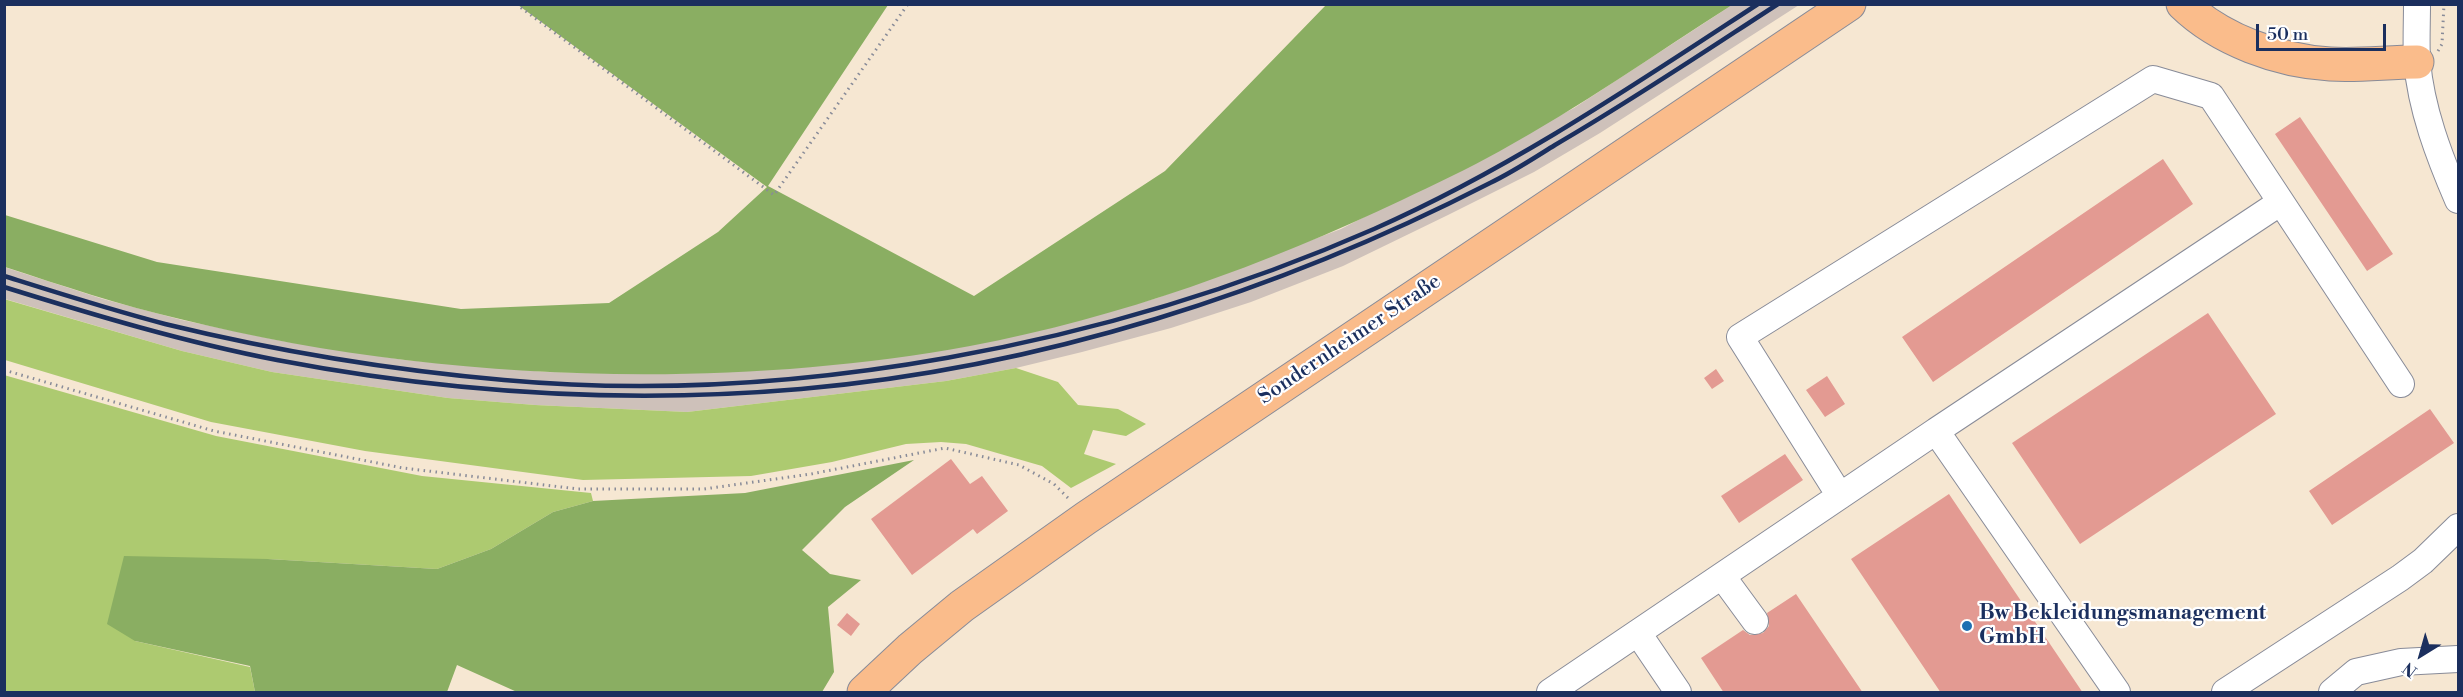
<!DOCTYPE html>
<html>
<head>
<meta charset="utf-8">
<style>
	body { margin:0 }
	#map { position:relative; width:2463px; height:697px; overflow:hidden; background:#f6e7d2; font-family:"Libre Bodoni",serif }
	canvas { display:block }
	.frame { position:absolute; inset:0; border:6px solid #1b2f5e; pointer-events:none }
	.north { position:absolute; left:2391px; top:625px; width:60px; height:60px; -webkit-text-stroke:4px #fff; paint-order:stroke; rotate:217deg; font-size:16px; font-weight:700; line-height:24px; text-align:center; color:#1b2f5e }
	.north::after { content:''; display:block; margin:auto; width:21px; height:27px; background:#1b2f5e; clip-path:polygon(50% 0,100% 100%,50% 72%,0 100%) }
	.scale { position:absolute; left:2256px; top:24px; width:130px; height:27px; box-sizing:border-box; border:3px solid #1b2f5e; border-top:0; padding-left:8px; font-size:18px; line-height:21px; white-space:nowrap; color:#1b2f5e; -webkit-text-stroke:4px #fff; paint-order:stroke }
</style>
</head>
<body>
<div id="map">
<canvas width="2463" height="697"></canvas>
<div class="frame"></div>
<div class="north">N</div>
<div class="scale">50 m</div>
</div>
<script>
const c = document.querySelector('canvas').getContext('2d');
c.lineJoin = 'round';
function paint(path, color) {
  c.fillStyle = color;
  c.fill(path, 'evenodd');
}
function strokePath(path, color, width, dash) {
  c.strokeStyle = color;
  c.lineWidth = width;
  c.lineCap = dash ? 'butt' : 'round';
  c.setLineDash(dash || []);
  c.stroke(path);
}
function label(font, color, halo, rows, align = 'center') {
  c.font = font + ' "Libre Bodoni",serif';
  c.lineWidth = 4.5;
  c.setLineDash([]);
  c.textBaseline = 'middle';
  c.strokeStyle = halo;
  c.fillStyle = color;
  for (const [text, x, y, turn = 0] of rows) {
    c.save();
    c.translate(x, y);
    c.rotate((+turn || 0) * Math.PI / 180);
    c.textAlign = isNaN(turn) ? turn : align;
    if (halo) c.strokeText(text, 0, 0);
    c.fillText(text, 0, 0);
    c.restore();
  }
}
const industrial = new Path2D(`
	M 1732,5 L 1799,5 L 1600,133 L 1534,172 L 1448,215 L 1343,266 L 1251,302 L 1171,328 L 1082,352 L 1016,368 L 946,381 L 687,412 L 535,405 L 448,398 L 272,372 L 182,351 L 5,299 L 4,267 L 103,299 L 182,320 L 282,341 L 405,360 L 546,372 L 667,374 L 799,367 L 884,358 L 970,345 L 1054,327 L 1157,298 L 1341,229 L 1574,108 Z`);
const green = new Path2D(`
	M 4,299 L 182,351 L 272,372 L 448,398 L 535,405 L 687,412 L 946,381 L 1016,368 L 1058,382 L 1078,405 L 1118,409 L 1146,424 L 1126,436 L 1093,430 L 1084,454 L 1116,464 L 1071,488 L 1042,466 L 966,444 L 941,442 L 906,444 L 832,462 L 751,476 L 583,480 L 365,451 L 211,422 L 5,360 Z
	M 4,375 L 216,436 L 422,476 L 591,493 L 593,501 L 553,512 L 491,549 L 437,569 L 268,559 L 135,641 L 250,667 L 255,692 L 5,692 Z`);
const forest = new Path2D(`
	M 518,5 L 888,5 L 768,186 L 974,296 L 1165,171 L 1326,5 L 1732,5 C 1655,54 1580,107 1500,151 C 1468,169 1435,184 1402,200 C 1265,265 1119,318 970,346 C 719,392 427,381 180,319 C 120,305 63,286 5,267 L 5,215 L 157,262 L 461,309 L 609,303 L 718,232 L 767,187 Z
	M 914,460 L 845,507 L 802,550 L 830,574 L 861,580 L 828,607 L 834,672 L 822,692 L 517,692 L 457,665 L 447,692 L 255,692 L 250,666 L 135,641 L 107,624 L 124,556 L 268,559 L 437,569 L 491,549 L 553,512 L 593,501 L 745,493 Z`);
const building = new Path2D(`
	M 2300,117 L 2393,254 L 2367,271 L 2275,134 Z
	M 2163,159 L 2193,204 L 1933,382 L 1902,337 Z
	M 2208,313 L 2276,414 L 2080,544 L 2012,443 Z
	M 1716,369 L 1724,381 L 1712,389 L 1704,378 Z
	M 1827,376 L 1845,404 L 1825,417 L 1806,390 Z
	M 2430,409 L 2454,443 L 2332,525 L 2309,491 Z
	M 1785,454 L 1803,480 L 1739,523 L 1721,496 Z
	M 951,459 L 970,484 L 982,476 L 1008,511 L 977,534 L 973,529 L 912,575 L 871,519 Z
	M 1949,494 L 2083,693 L 1941,693 L 1851,559 Z
	M 1796,594 L 1863,693 L 1724,693 L 1701,658 L 1743,630 L 1750,635 L 1763,633 L 1769,626 L 1767,613 Z
	M 847,613 L 860,624 L 851,636 L 837,625 Z`);
const path = new Path2D(`
	M 516,4 L 774,195 L 908,4
	M 2438,51 L 2442,44 L 2444,4
	M 4,370 L 214,431 L 403,468 L 578,489 L 704,489 L 811,474 L 945,448 L 1019,465 L 1054,484 L 1070,500`);
const minor = new Path2D(`
	M 2417,4 C 2417,23 2416,42 2417,61 C 2421,109 2439,156 2458,200
	M 1840,496 L 1740,337 L 2153,79 L 2211,96 L 2401,384
	M 1722,576 L 1755,621
	M 1638,633 L 1678,692
	M 1550,692 L 1936,431
	M 2117,692 L 1936,431 L 2281,202
	M 2225,692 L 2400,578 L 2423,561 L 2458,527
	M 2332,692 L 2356,672 L 2401,662 L 2458,659`);
const major = new Path2D(`
	M 2183,4 C 2220,40 2279,61 2330,64 C 2358,66 2388,62 2417,62
	M 864,692 L 910,649 L 962,606 L 1086,518 L 1849,4`);
const rail = new Path2D(`
	M 4,276 C 58,293 111,310 165,324 C 276,351 390,370 504,380 C 791,406 1110,345 1374,229 C 1510,169 1634,85 1758,4
	M 4,287 C 94,315 184,342 277,360 C 449,393 626,404 801,389 C 1040,368 1278,292 1490,183 C 1513,172 1534,158 1555,145 C 1631,101 1704,52 1778,4`);
const markers = [
	[1967,626,6,"#1f6fb2"]
];
const streetNames = [
	["Sondernheimer Straße",1350,340,-34]
];
const poiNames = [
	["Bw Bekleidungsmanagement",1979,614],
	["GmbH",1979,638]
];
paint(industrial, '#cec1ba');
paint(green, '#adca70');
paint(forest, '#8aae62');
paint(building, '#e39a92');
strokePath(minor, '#888b98', 28);
strokePath(major, '#888b98', 35);
strokePath(path, '#888b98', 3, [1.5, 4.5]);
strokePath(minor, '#fff', 26);
strokePath(major, '#fabc8b', 33);
strokePath(rail, '#1b2f5e', 4.5);
for (const [x, y, r, color] of markers) {
  const dot = new Path2D();
  dot.arc(x, y, r, 0, 2 * Math.PI);
  c.fillStyle = color;
  c.fill(dot);
  strokePath(dot, '#fff', 2);
}
label('21px', '#1b2f5e', '#fff', streetNames);
label('bold 21px', '#1b2f5e', '#fff', poiNames, 'left');
</script>
</body>
</html>
